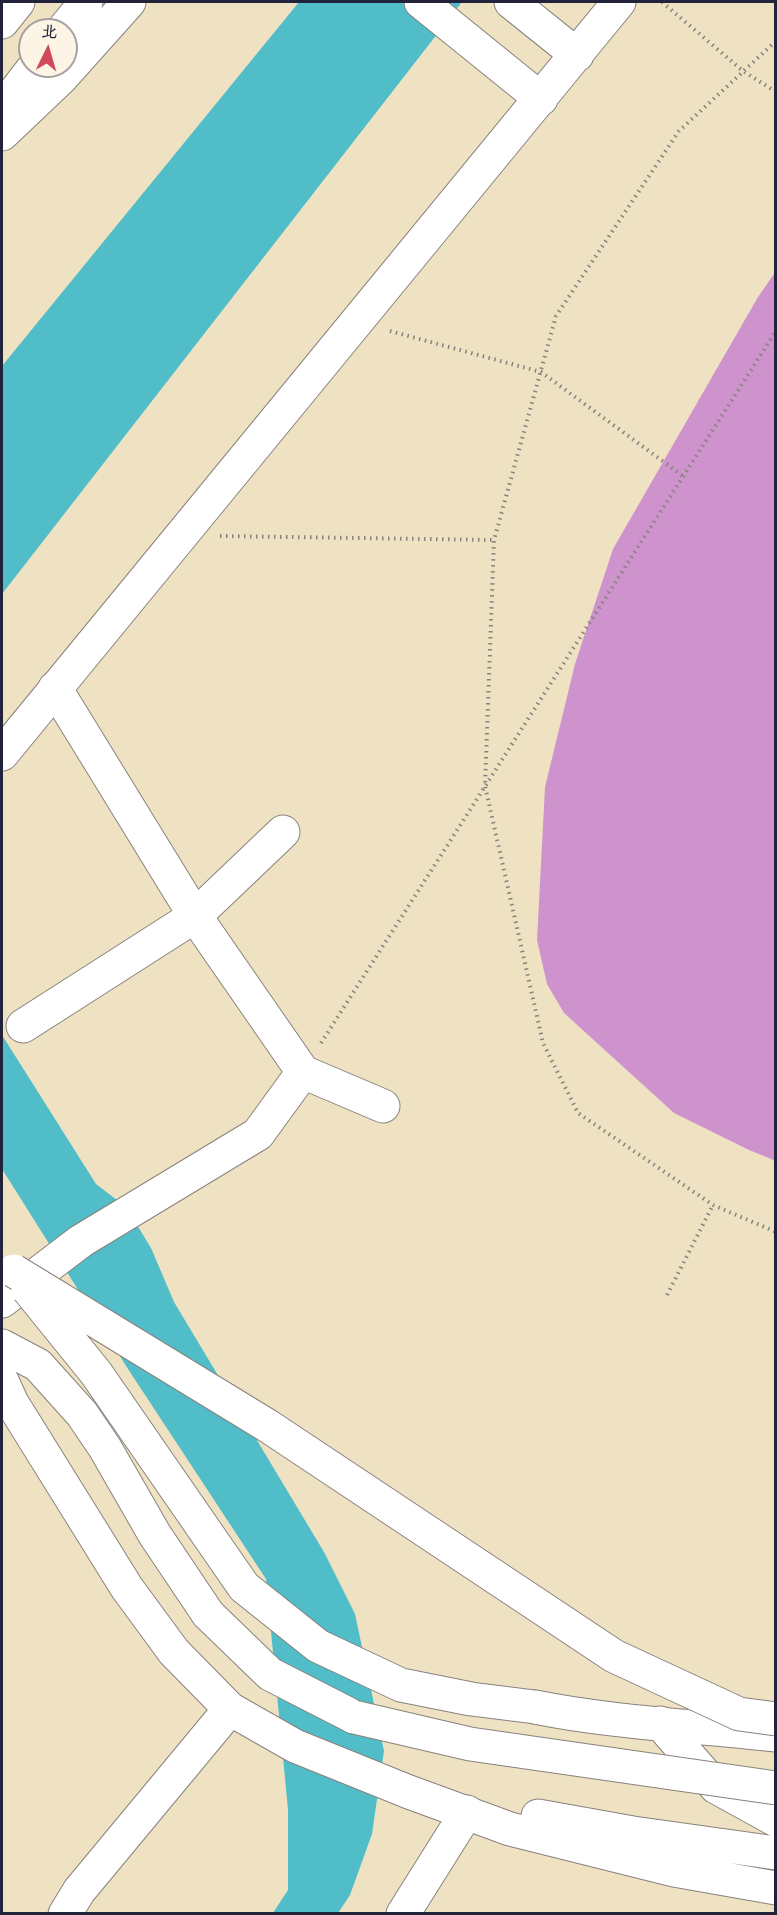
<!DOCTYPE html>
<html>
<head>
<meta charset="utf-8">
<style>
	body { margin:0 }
	#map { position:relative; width:777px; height:1915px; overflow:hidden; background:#efe2c2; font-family:Sriracha,"LXGW WenKai TC",sans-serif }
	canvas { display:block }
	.frame { position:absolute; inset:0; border:3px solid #22223b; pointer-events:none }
	.north { position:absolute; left:18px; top:18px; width:60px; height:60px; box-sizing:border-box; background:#fcf5e5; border:2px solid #a5a1a1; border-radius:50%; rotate:5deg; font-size:16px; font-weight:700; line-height:24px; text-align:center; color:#22223b }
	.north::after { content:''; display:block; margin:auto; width:21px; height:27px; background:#d1495b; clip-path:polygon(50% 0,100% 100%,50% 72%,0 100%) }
</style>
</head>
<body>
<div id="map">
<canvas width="777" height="1915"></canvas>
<div class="frame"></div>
<div class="north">北</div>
</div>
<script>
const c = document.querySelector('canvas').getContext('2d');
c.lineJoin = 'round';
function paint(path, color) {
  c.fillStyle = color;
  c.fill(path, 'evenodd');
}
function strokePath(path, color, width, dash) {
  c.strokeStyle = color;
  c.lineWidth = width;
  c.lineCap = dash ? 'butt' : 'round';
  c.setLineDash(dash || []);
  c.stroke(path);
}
const water = new Path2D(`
	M 299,2 L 462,2 L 2,594 L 2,366 Z
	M 2,1035 L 96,1184 L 126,1207 L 151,1248 L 174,1302 L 324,1552 L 355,1614 L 384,1751 L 372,1834 L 350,1895 L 338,1913 L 273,1913 L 288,1890 L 288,1810 L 266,1579 L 128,1369 L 2,1169 Z`);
const building = new Path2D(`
	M 776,271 L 776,1161 L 749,1150 L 674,1113 L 564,1013 L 547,984 L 537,940 L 545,787 L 575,664 L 613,549 L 758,297 Z`);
const path = new Path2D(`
	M 662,2 L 743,71 L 776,92
	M 776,41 L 679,131 L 556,316 L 494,540 L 485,786 L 543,1043 L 578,1113 L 713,1205 L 776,1232
	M 390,331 L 541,372 L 683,476
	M 220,536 L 494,540
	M 321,1043 L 776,331
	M 667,1295 L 713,1205`);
const minor = new Path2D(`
	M 55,688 L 195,916 L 303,1072
	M 23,1026 L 195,916 L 283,832
	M 2,1301 L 81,1241 L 258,1134 L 303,1072 L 383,1106
	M 65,1914 L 79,1891 L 230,1709
	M 403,1914 L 467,1812`);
const major = new Path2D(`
	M 421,2 L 541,99
	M 511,2 L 577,55
	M 63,30 L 86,2
	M 2,109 L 35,66
	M 2,134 L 61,78 L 129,2
	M 2,754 L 619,2
	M 2,1346 L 38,1365 L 82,1414 L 105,1448 L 155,1535 L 208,1614 L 270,1674 L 354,1717
	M 2,1381 L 12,1403 L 127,1588 L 174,1652 L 230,1709 L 295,1746 L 409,1792 L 510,1829 L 674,1870 L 776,1888
	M 535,1707 C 614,1723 695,1726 776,1735
	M 660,1723 L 716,1787 L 776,1820
	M 538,1816 L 633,1833 L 776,1853`);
const highway = new Path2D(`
	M 2,22 L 18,2`);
const majorBridge = new Path2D(`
	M 14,1271 L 268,1426 L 614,1656 L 739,1714 L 776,1719
	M 28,1289 L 96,1373 L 244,1587 L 318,1646 L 401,1685 L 471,1699 L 535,1707
	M 354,1717 L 470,1744 L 776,1788`);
paint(water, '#50bdc8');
paint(building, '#ce93cd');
strokePath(minor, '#88827e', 35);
strokePath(major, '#88827e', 35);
strokePath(highway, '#88827e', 35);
strokePath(path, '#88827e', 4, [1.5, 4.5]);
strokePath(minor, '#fff', 33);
strokePath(major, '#fff', 33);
strokePath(highway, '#fff', 33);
strokePath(majorBridge, '#88827e', 35, []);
strokePath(majorBridge, '#fff', 33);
</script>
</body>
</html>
